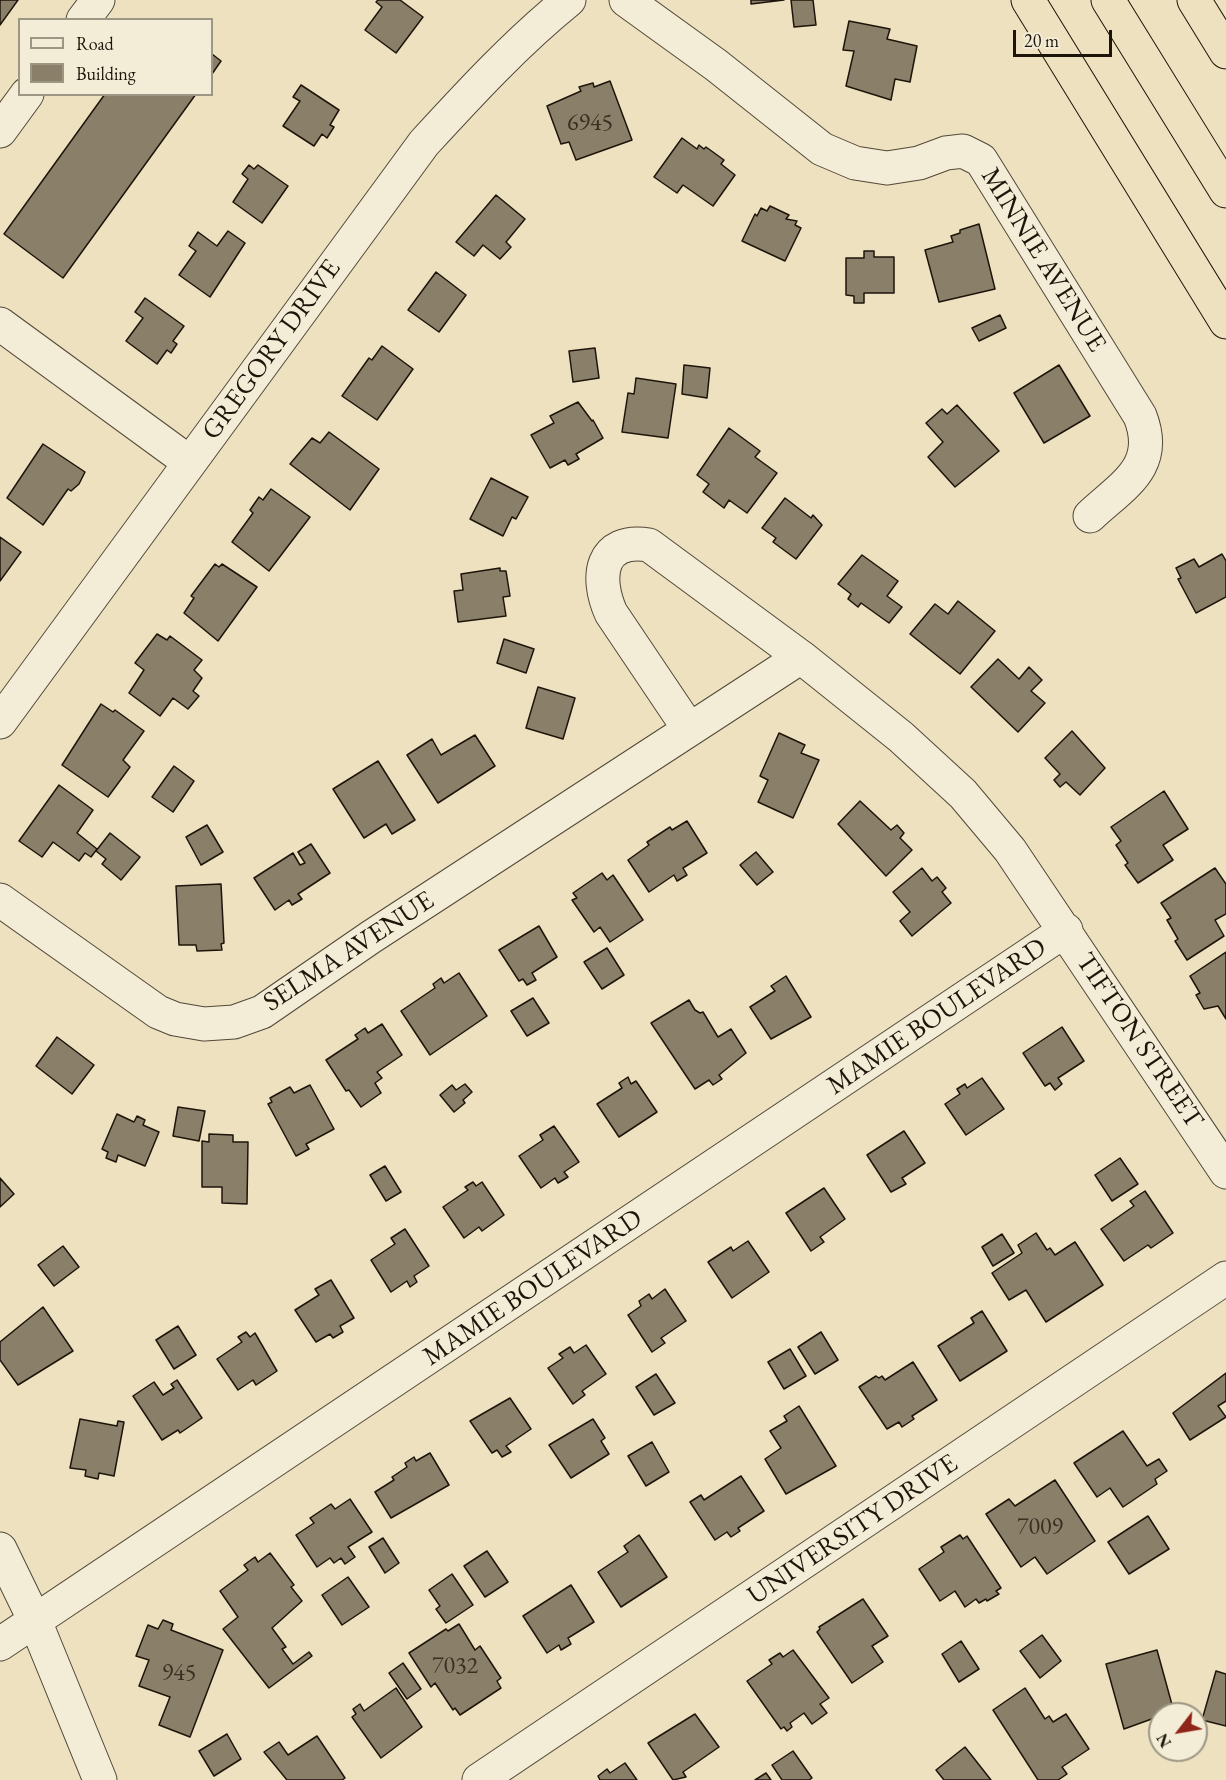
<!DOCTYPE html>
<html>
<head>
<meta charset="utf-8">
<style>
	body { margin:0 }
	#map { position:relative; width:1226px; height:1780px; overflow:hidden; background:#ede1c0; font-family:"EB Garamond",serif }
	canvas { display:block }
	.legend { position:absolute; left:18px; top:18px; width:195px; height:78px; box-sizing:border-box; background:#f3ecd6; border:2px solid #9e9684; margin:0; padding:8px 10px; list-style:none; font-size:18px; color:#1e150a }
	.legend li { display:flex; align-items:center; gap:12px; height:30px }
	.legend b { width:30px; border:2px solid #9e9684 }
	.north { position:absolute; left:1148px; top:1702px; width:60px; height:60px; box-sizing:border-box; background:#f3ecd6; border:2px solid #9e9684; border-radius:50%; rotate:239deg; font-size:16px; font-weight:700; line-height:24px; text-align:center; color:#1e150a }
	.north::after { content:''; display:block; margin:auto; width:21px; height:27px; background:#8f2418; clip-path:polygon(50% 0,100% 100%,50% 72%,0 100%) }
	.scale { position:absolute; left:1013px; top:30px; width:99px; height:27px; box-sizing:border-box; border:3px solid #1e150a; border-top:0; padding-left:8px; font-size:18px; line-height:21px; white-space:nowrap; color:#1e150a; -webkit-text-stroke:4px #f3ecd6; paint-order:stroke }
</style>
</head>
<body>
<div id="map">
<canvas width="1226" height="1780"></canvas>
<ul class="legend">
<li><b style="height:8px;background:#f3ecd6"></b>Road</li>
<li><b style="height:16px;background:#8a7f69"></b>Building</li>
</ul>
<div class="north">N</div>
<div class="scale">20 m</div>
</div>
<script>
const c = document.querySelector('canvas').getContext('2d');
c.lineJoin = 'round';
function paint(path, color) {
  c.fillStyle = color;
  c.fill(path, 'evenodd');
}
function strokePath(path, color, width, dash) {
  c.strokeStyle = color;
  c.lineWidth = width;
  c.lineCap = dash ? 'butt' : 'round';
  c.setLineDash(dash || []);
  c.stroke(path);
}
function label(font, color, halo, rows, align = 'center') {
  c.font = font + ' "EB Garamond",serif';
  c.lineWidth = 5;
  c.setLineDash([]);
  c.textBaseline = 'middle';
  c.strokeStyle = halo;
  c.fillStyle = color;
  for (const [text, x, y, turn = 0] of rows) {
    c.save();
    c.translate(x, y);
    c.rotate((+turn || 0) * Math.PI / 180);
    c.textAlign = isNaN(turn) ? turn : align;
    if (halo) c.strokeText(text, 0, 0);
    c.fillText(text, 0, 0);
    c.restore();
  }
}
const building = new Path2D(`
	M 0,0 L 18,0 L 0,25 Z
	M 378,0 L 400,0 L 423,17 L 396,53 L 365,30 L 382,7 L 376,2 Z
	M 751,0 L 784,0 L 751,4 Z
	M 791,0 L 813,0 L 816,25 L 794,27 Z
	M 849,21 L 890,29 L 887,39 L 917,46 L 910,82 L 895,79 L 891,100 L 846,86 L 854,51 L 843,50 Z
	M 212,54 L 221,61 L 212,74 Z
	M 610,81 L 632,140 L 576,160 L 569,142 L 561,144 L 547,106 L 581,91 L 579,87 L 593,83 L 594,87 Z
	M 301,85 L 339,110 L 330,125 L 334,127 L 327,138 L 322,134 L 314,146 L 283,126 L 300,101 L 293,97 Z
	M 105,94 L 196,94 L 63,278 L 4,234 Z
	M 682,138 L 697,149 L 699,145 L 704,149 L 706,147 L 724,160 L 721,164 L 735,175 L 713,206 L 683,185 L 677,193 L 654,177 Z
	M 249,165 L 254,169 L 258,165 L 288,186 L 262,223 L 233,202 L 248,179 L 242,174 Z
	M 496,195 L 525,219 L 506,242 L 511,247 L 500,259 L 483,245 L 474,256 L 456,242 Z
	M 770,206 L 789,215 L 786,219 L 797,221 L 795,225 L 801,228 L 785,261 L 742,241 L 755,214 L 757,216 L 761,208 L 767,211 Z
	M 979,224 L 995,289 L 939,302 L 925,250 L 953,242 L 951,236 L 960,233 L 960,230 Z
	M 228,231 L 245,243 L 210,297 L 179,275 L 196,251 L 189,246 L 198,232 L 217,246 Z
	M 864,251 L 874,251 L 874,257 L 894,257 L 894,293 L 864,293 L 864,303 L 854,303 L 854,296 L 846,295 L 846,258 L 864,258 Z
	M 436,272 L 466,295 L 439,332 L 408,310 Z
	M 145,298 L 184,326 L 173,341 L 177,344 L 171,353 L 167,350 L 157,364 L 126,341 L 143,318 L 135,312 Z
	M 1000,315 L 1006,328 L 979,341 L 972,328 Z
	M 382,346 L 413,369 L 377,420 L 342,396 L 369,358 L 372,360 Z
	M 595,348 L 599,378 L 573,382 L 569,351 Z
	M 684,365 L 710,368 L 707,398 L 682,394 Z
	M 1059,365 L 1090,416 L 1044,443 L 1014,393 Z
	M 636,378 L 676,384 L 668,438 L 622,432 L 628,393 L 634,394 Z
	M 578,402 L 592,421 L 593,420 L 603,438 L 576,454 L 579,459 L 568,465 L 565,460 L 550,468 L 531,435 L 554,423 L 550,416 Z
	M 957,405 L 999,451 L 955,487 L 928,457 L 943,442 L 926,423 L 942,409 L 947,414 Z
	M 729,428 L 760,451 L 755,457 L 777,473 L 747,513 L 729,500 L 724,508 L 703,492 L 709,484 L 697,475 Z
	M 329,432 L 379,469 L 350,510 L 290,464 L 312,438 L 320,443 Z
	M 43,444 L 85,472 L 79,484 L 71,491 L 68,489 L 43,525 L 7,498 Z
	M 491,478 L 528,497 L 516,519 L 512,517 L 503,536 L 470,519 Z
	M 271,489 L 310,517 L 269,571 L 232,542 L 253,513 L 250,510 L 259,497 L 263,500 Z
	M 785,498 L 811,518 L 813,515 L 822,525 L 796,559 L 773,542 L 776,538 L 762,528 Z
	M 0,537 L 21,552 L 0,581 Z
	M 1222,554 L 1226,561 L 1226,597 L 1196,613 L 1178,579 L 1181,578 L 1176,568 L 1194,559 L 1199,567 Z
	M 862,555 L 898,581 L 887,596 L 902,607 L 889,623 L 861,603 L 858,607 L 848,599 L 851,594 L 838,584 Z
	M 215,564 L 219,567 L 222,564 L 257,587 L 218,641 L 184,613 L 194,598 L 191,596 Z
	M 500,568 L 500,571 L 506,571 L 510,596 L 503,597 L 506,616 L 458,622 L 454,591 L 463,590 L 461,574 Z
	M 958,601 L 995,631 L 960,674 L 910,634 L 935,604 L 948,614 Z
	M 157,634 L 167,640 L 170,636 L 202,660 L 194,670 L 202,678 L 193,691 L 199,696 L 188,709 L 173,698 L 160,716 L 129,693 L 144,670 L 135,663 Z
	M 504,639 L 534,649 L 526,673 L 497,663 Z
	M 998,659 L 1019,679 L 1029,667 L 1042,680 L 1031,691 L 1045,703 L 1018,732 L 971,687 Z
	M 538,687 L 575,698 L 563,739 L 526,728 Z
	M 101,704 L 113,712 L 115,710 L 144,731 L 123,760 L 130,767 L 108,797 L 62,765 Z
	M 1072,731 L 1105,768 L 1080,795 L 1066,782 L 1060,787 L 1054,780 L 1060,774 L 1045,758 Z
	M 779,733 L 805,745 L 801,753 L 819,760 L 793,818 L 758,802 L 768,780 L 760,776 Z
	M 475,735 L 495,766 L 438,803 L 407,755 L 432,739 L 441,755 Z
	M 378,761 L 415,820 L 392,834 L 386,824 L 364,838 L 333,789 Z
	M 174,766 L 194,781 L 173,812 L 152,797 Z
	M 59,785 L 93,810 L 77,833 L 97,849 L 91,857 L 85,853 L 79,861 L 53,842 L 42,857 L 19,841 Z
	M 1164,791 L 1188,829 L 1163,845 L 1173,860 L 1138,883 L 1125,865 L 1128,863 L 1116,845 L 1121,841 L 1111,827 Z
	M 860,801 L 891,830 L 897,825 L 904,833 L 900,838 L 912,850 L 886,876 L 838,824 Z
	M 687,821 L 707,853 L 683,868 L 687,875 L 677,881 L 674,875 L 649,892 L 628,860 L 649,845 L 647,842 L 670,827 L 672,830 Z
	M 207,825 L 223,852 L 201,865 L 186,837 Z
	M 110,833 L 140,857 L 121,880 L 102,864 L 106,859 L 96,851 Z
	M 311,844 L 330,873 L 298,894 L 302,899 L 292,905 L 289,900 L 275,910 L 254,878 L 293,853 L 300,865 L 305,863 L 298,852 Z
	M 756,852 L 773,872 L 757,885 L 740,865 Z
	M 922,868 L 932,881 L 937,877 L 946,888 L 942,892 L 951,903 L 912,936 L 900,921 L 910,912 L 893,892 Z
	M 1215,868 L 1226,884 L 1226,914 L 1215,920 L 1224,936 L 1187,960 L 1175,941 L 1178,939 L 1167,920 L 1171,918 L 1161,903 Z
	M 602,873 L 607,880 L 613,875 L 643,920 L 610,942 L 600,927 L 594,932 L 572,900 L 577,898 L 573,893 Z
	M 221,884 L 224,943 L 221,944 L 222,950 L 197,951 L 196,945 L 179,945 L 176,886 Z
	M 539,926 L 557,957 L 532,973 L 536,980 L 527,985 L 523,979 L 519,981 L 499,950 Z
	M 607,948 L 624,975 L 602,989 L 584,962 Z
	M 1226,952 L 1226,1019 L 1218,1006 L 1204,1009 L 1196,995 L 1200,993 L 1190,976 Z
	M 459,973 L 487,1016 L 430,1055 L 401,1011 L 435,988 L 433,984 L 441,978 L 444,983 Z
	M 786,976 L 811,1017 L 771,1039 L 750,1007 L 775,991 L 771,986 Z
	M 533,998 L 549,1023 L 527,1036 L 511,1011 Z
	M 689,1000 L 695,1010 L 700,1013 L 703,1012 L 718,1037 L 731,1029 L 746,1053 L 719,1075 L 722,1079 L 713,1085 L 709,1080 L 695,1089 L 651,1023 Z
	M 382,1024 L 402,1055 L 377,1072 L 382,1078 L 375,1083 L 381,1093 L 361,1107 L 349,1090 L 346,1091 L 326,1060 L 358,1039 L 355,1035 L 365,1028 L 368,1033 Z
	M 1062,1027 L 1084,1061 L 1058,1078 L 1062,1084 L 1055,1090 L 1050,1083 L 1045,1086 L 1023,1053 Z
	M 57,1037 L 94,1065 L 72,1094 L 36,1066 Z
	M 628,1077 L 631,1084 L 636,1081 L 657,1112 L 619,1137 L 597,1104 L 622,1088 L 619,1083 Z
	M 982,1078 L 1004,1109 L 966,1135 L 945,1104 L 960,1094 L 957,1089 L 965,1084 L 967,1088 Z
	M 465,1084 L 472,1092 L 463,1100 L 465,1103 L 454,1112 L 440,1095 L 452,1085 L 456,1090 Z
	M 310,1085 L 334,1129 L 306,1144 L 309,1149 L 296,1156 L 268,1104 L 272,1102 L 270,1098 L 290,1087 L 294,1093 Z
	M 178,1107 L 205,1111 L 199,1141 L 173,1136 Z
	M 117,1114 L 134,1122 L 137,1116 L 145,1120 L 143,1125 L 159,1132 L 145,1166 L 118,1155 L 116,1162 L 106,1158 L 108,1152 L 102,1149 Z
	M 554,1126 L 579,1162 L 564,1172 L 568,1177 L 558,1183 L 555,1178 L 541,1188 L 519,1156 L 543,1140 L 540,1135 Z
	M 904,1131 L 925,1163 L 902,1178 L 906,1184 L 891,1192 L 867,1155 Z
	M 209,1134 L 233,1135 L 233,1142 L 248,1142 L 247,1204 L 222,1203 L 222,1187 L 202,1187 L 202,1141 L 209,1142 Z
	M 1120,1158 L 1138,1184 L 1112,1201 L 1095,1175 Z
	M 385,1166 L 401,1192 L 386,1201 L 370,1175 Z
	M 0,1178 L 14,1194 L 0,1207 Z
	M 473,1182 L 476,1186 L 482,1182 L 504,1215 L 482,1231 L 479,1227 L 464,1238 L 443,1207 L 468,1190 L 465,1187 Z
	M 824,1188 L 845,1219 L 820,1237 L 824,1242 L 811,1251 L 786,1213 Z
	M 1145,1191 L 1173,1233 L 1151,1248 L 1148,1245 L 1124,1261 L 1101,1229 L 1134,1206 L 1130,1201 Z
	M 405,1229 L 429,1266 L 414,1276 L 417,1282 L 410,1287 L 407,1281 L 391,1292 L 371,1260 L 395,1244 L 391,1238 Z
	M 1036,1233 L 1047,1250 L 1050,1248 L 1055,1255 L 1075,1242 L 1103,1285 L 1046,1322 L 1026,1290 L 1009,1300 L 992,1273 L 1022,1253 L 1018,1245 Z
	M 1002,1234 L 1014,1253 L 993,1266 L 982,1247 Z
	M 748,1241 L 769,1272 L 732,1298 L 708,1262 L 731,1247 L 733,1251 Z
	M 63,1246 L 79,1267 L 54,1286 L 38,1265 Z
	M 331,1280 L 354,1318 L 340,1326 L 343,1332 L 333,1338 L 330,1334 L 316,1342 L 295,1310 L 319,1295 L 315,1289 Z
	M 665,1289 L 686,1321 L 661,1338 L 665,1343 L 652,1352 L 628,1315 L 641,1306 L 639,1301 L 649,1294 L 652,1299 Z
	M 43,1307 L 73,1351 L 18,1385 L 0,1360 L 0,1342 Z
	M 982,1311 L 1007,1351 L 960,1381 L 938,1346 L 974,1323 L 971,1318 Z
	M 178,1326 L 196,1355 L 174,1369 L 156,1340 Z
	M 246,1332 L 250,1337 L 255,1333 L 277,1371 L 256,1385 L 253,1380 L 238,1390 L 217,1359 L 242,1342 L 238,1337 Z
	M 821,1332 L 838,1360 L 815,1374 L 798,1347 Z
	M 586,1345 L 606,1374 L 582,1391 L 585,1395 L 573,1404 L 548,1368 L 563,1358 L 559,1354 L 570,1347 L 574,1353 Z
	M 790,1349 L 806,1376 L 784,1389 L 768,1362 Z
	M 913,1362 L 937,1400 L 912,1416 L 914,1419 L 902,1427 L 899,1422 L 887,1429 L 859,1387 L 876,1376 L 879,1378 L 882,1376 L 885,1380 Z
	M 1226,1373 L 1226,1401 L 1218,1406 L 1226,1417 L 1190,1440 L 1173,1413 Z
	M 656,1374 L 675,1403 L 654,1415 L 636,1387 Z
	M 177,1380 L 202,1418 L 180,1433 L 178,1430 L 162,1440 L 133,1396 L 154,1382 L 163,1395 L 174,1388 L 171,1384 Z
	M 510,1398 L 531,1429 L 506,1446 L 511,1452 L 502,1457 L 497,1450 L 492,1453 L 470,1421 Z
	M 799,1406 L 836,1466 L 786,1494 L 765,1459 L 781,1448 L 770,1431 L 787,1421 L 784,1416 Z
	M 80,1419 L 117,1426 L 118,1421 L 124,1422 L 114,1476 L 99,1473 L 98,1479 L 85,1476 L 86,1470 L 70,1468 Z
	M 593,1419 L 605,1438 L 601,1441 L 609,1454 L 571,1478 L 549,1445 Z
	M 1123,1431 L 1147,1466 L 1159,1459 L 1167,1471 L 1155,1479 L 1157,1484 L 1123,1507 L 1110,1488 L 1097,1497 L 1074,1463 Z
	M 652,1442 L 669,1472 L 646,1486 L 628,1456 Z
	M 430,1453 L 449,1485 L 391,1518 L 375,1492 L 394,1480 L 392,1477 L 407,1467 L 405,1463 L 414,1457 L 416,1461 Z
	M 741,1476 L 764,1511 L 738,1528 L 740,1531 L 731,1537 L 727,1532 L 715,1540 L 690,1502 L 701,1495 L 704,1500 Z
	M 1055,1480 L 1095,1541 L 1047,1574 L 1035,1557 L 1021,1567 L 986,1514 L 1009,1499 L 1015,1506 Z
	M 350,1499 L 372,1532 L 348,1547 L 355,1557 L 345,1564 L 341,1558 L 334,1563 L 330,1558 L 317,1567 L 296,1535 L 314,1523 L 310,1518 L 331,1504 L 335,1509 Z
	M 1148,1516 L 1169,1549 L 1129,1574 L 1108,1542 Z
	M 639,1535 L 667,1577 L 621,1607 L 598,1572 L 628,1552 L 624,1546 Z
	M 960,1535 L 963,1539 L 967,1536 L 1001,1588 L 996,1591 L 999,1594 L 987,1601 L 986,1599 L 979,1603 L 976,1599 L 965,1607 L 955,1591 L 940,1601 L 919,1569 L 944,1552 L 941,1547 Z
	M 383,1538 L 399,1563 L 385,1573 L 369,1547 Z
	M 487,1551 L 508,1582 L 485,1597 L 464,1566 Z
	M 270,1553 L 294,1585 L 291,1587 L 302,1601 L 272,1628 L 286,1647 L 282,1649 L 293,1664 L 309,1652 L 312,1656 L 269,1688 L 223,1629 L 238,1617 L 220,1591 L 248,1570 L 244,1565 L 255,1557 L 258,1562 Z
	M 452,1574 L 473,1605 L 446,1623 L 436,1609 L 440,1606 L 429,1590 Z
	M 348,1577 L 369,1607 L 342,1625 L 322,1595 Z
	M 571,1585 L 594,1622 L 568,1638 L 571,1644 L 561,1650 L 559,1645 L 547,1653 L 523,1616 Z
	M 863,1599 L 888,1636 L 872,1646 L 883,1662 L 852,1683 L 817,1632 L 820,1629 L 819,1627 Z
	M 163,1620 L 173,1624 L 171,1630 L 223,1650 L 190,1737 L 159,1725 L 170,1697 L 139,1686 L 149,1660 L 136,1656 L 148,1625 L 158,1629 Z
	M 459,1624 L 475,1650 L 480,1646 L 501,1678 L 497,1681 L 501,1688 L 460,1715 L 455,1708 L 453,1710 L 435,1683 L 431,1687 L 409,1653 L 446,1629 L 448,1631 Z
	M 1042,1635 L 1061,1661 L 1040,1678 L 1020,1651 Z
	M 961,1641 L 979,1669 L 959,1682 L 942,1654 Z
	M 793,1650 L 829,1698 L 820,1704 L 827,1713 L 812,1724 L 804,1713 L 790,1723 L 792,1727 L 787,1731 L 784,1727 L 781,1729 L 747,1681 L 772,1664 L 769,1660 L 780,1653 L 783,1657 Z
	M 1157,1650 L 1174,1712 L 1160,1714 L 1160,1716 L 1124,1729 L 1106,1664 Z
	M 403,1663 L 421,1689 L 407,1699 L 389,1673 Z
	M 1216,1671 L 1226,1674 L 1226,1726 L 1202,1720 Z
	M 396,1688 L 422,1727 L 381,1758 L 352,1717 L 356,1714 L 353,1709 L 360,1704 L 364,1711 Z
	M 1025,1688 L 1045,1719 L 1049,1716 L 1053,1722 L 1066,1714 L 1089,1749 L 1062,1767 L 1067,1774 L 1058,1780 L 1038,1780 L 993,1710 Z
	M 695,1714 L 719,1747 L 683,1772 L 686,1777 L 673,1780 L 648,1743 Z
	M 227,1734 L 241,1759 L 214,1776 L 199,1751 Z
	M 317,1736 L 345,1778 L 342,1780 L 287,1780 L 264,1752 L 279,1742 L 288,1755 Z
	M 965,1747 L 991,1780 L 944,1780 L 936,1770 Z
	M 793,1751 L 812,1778 L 809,1780 L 782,1780 L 772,1765 Z
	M 625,1763 L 637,1780 L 600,1780 L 598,1776 L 607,1769 L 610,1773 Z
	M 766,1773 L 771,1780 L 755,1780 Z`);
const minor = new Path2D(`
	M 626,0 L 716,65 L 822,149 L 855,163 L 887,168 L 919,163 L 946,153 L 963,151 L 981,160 L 1140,416 C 1160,467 1123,485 1090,516
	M 83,20 L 98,0
	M 0,131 L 27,94
	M 0,324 L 189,462
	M 0,722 L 424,143 C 470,93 516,43 569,0
	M 689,729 L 611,613 C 595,577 600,537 649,545 L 801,657 L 901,737 L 963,794 L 1010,850 L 1226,1172
	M 0,900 L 158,1012 L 175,1019 L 204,1024 L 234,1022 L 262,1012 L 371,937 L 801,657
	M 0,1549 L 35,1621 L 100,1780
	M 0,1644 L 1066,930
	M 479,1780 L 1226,1278`);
const highway = new Path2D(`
	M 1028,0 L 1226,322
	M 1108,0 L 1226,191
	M 1194,0 L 1226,52`);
const numberNames = [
	["6945",590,123],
	["7009",1040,1527],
	["7032",455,1666],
	["945",179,1673]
];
const streetNames = [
	["MINNIE AVENUE",1043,260,58],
	["GREGORY DRIVE",272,350,-54],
	["SELMA AVENUE",349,952,-33],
	["MAMIE BOULEVARD",937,1017,-34],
	["TIFTON STREET",1139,1041,56],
	["MAMIE BOULEVARD",533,1288,-34],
	["UNIVERSITY DRIVE",853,1530,-34]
];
paint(building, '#8a7f69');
strokePath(building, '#1e150a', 1.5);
strokePath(minor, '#524838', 35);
strokePath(highway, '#1e150a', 35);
strokePath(minor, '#f3ecd6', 33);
strokePath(highway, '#ede1c0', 33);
label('24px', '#393022', null, numberNames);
label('27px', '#1e150a', '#f3ecd6', streetNames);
</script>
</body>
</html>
